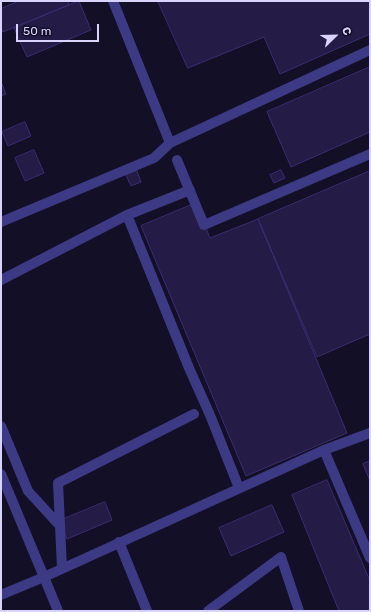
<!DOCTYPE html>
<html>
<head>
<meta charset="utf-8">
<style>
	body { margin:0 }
	#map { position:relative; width:371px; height:612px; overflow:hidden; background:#130f26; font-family:Rubik,sans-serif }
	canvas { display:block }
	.frame { position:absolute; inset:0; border:2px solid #d9d4ff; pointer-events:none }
	.north { position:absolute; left:315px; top:16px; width:40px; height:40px; -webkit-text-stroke:3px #130f26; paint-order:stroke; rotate:67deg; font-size:11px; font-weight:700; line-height:16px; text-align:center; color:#d9d4ff }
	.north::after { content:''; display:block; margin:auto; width:14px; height:18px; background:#d9d4ff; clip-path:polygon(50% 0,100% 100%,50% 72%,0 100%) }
	.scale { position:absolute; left:16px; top:24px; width:83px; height:18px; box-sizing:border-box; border:2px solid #d9d4ff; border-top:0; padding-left:5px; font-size:12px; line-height:14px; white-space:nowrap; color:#d9d4ff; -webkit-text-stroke:3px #130f26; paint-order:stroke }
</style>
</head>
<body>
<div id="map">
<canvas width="371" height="612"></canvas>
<div class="frame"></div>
<div class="north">С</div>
<div class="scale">50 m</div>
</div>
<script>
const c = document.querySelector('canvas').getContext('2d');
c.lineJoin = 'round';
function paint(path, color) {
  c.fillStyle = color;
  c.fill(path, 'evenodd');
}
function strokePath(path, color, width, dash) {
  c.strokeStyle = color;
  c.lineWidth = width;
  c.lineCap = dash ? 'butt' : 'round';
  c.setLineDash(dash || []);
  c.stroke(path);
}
const building = new Path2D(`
	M 19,1 L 68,1 L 69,5 L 3,32 L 1,27 L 1,9 Z
	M 79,1 L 91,30 L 27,57 L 14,28 Z
	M 158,1 L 370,1 L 370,34 L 280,74 L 264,37 L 188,68 Z
	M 370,67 L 370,132 L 291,167 L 267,112 Z
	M 2,84 L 6,94 L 1,96 L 1,85 Z
	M 25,122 L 31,136 L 8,146 L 2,132 Z
	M 34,150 L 44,173 L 25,181 L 15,158 Z
	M 281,170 L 285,178 L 274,183 L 270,175 Z
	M 137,171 L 141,182 L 131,186 L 126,175 Z
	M 370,171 L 370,334 L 317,357 L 258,219 Z
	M 196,203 L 210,238 L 258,219 L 347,433 L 246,476 L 141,226 Z
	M 370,461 L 370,481 L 363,464 Z
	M 327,480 L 370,581 L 370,611 L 339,611 L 292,495 Z
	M 105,502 L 112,520 L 67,539 L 59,521 Z
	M 272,505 L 284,532 L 231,556 L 219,528 Z`);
const minor = new Path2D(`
	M 113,1 L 170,143
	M 177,160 L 204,225 L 370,154
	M 190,190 L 127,215 L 189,368 L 210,415 L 239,488
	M 1,222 L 154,158 L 170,143 L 370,50
	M 1,280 L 127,215
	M 1,426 L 28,491 L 60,526
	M 324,450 L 370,558
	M 1,474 L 44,577 L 324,450 L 370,433
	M 119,542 L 147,611
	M 62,568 L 58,483 L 194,414
	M 1,595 L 44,577 L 58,611
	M 208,611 L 281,557 L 299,611`);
paint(building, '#241b47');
strokePath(building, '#3b2d73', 1);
strokePath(minor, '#3d3a85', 10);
</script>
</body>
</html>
